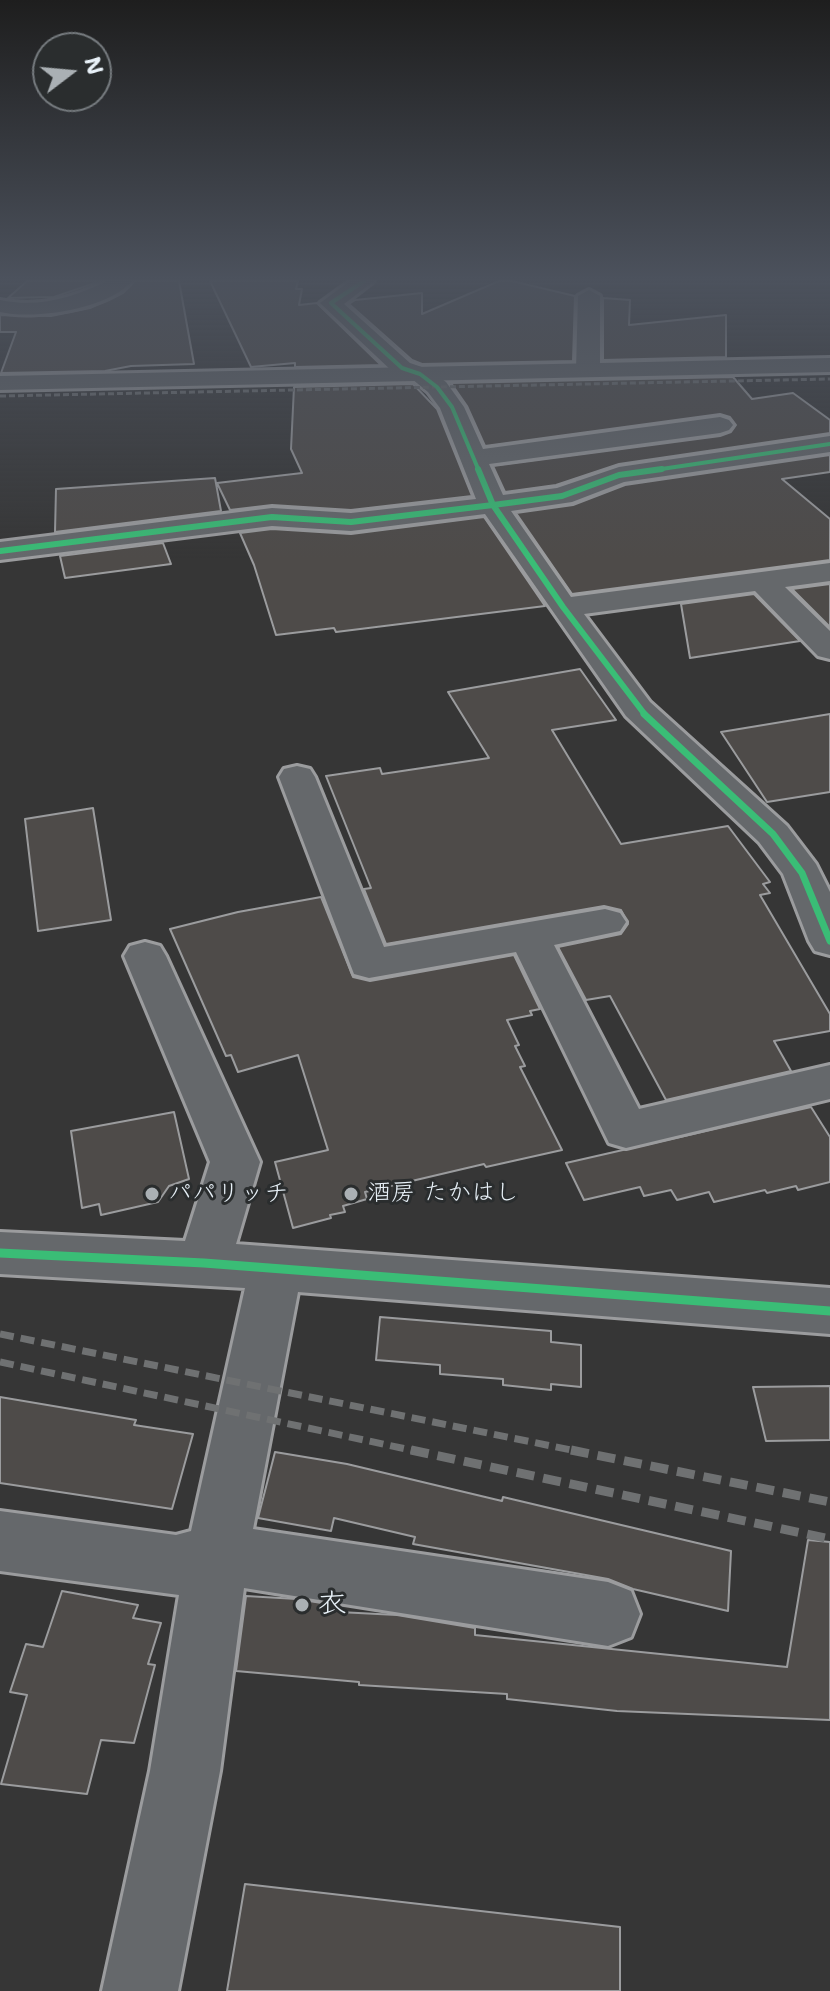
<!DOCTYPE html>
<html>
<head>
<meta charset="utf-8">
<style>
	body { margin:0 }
	#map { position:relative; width:830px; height:1991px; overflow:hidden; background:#363636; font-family:"Shantell Sans",sans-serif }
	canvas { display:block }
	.north { position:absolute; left:32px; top:32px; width:80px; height:80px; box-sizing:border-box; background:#2a2d2e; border:2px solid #767b7f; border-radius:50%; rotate:74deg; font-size:22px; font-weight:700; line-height:32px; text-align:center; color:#e8f1f8 }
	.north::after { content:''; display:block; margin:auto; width:28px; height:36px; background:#aab0b4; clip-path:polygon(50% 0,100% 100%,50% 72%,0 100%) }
</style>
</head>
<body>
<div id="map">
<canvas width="830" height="1991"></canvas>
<div class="north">N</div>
</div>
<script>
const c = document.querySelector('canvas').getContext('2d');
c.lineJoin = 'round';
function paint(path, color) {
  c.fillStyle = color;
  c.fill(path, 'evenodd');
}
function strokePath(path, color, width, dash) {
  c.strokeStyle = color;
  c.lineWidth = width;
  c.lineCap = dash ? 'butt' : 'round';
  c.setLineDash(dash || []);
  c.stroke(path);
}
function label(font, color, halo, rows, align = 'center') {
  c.font = font + ' "Shantell Sans","Klee One",sans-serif';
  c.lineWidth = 6;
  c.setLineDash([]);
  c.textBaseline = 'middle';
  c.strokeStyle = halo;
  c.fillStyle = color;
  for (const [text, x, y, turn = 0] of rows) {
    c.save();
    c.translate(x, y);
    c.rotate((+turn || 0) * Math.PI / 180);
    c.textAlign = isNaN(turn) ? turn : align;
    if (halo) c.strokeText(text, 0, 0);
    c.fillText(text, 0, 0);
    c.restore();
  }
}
const building = new Path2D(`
	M 27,281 L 101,281 L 54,297 L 8,298 Z
	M 135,281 L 179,281 L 194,364 L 131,366 L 105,371 L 1,373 L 16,332 L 0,332 L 0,315 L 51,316 L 90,308 L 123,293 Z
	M 210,281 L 298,281 L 296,289 L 302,289 L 299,305 L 317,303 L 381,365 L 295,367 L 295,363 L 251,367 Z
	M 499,281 L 512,281 L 575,296 L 573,361 L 422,364 L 412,360 L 349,304 L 355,300 L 422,293 L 422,314 Z
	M 603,298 L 630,300 L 629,325 L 726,315 L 726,357 L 603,360 Z
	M 733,377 L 752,399 L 793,393 L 830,420 L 830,433 L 619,464 L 556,485 L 505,492 L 493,466 L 720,436 L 731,432 L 736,425 L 730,417 L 720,414 L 485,446 L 467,406 L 451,383 Z
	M 413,384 L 437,409 L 472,496 L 351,510 L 272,505 L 230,510 L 217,483 L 302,473 L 291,449 L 294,387 Z
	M 830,455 L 830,472 L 782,479 L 830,519 L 830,560 L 572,594 L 516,513 L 573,505 L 625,485 Z
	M 215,478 L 221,511 L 55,532 L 56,489 Z
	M 484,517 L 545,606 L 336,632 L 334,628 L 276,635 L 254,565 L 240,533 L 272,529 L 351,534 Z
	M 163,543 L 171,564 L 65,578 L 60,556 Z
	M 830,584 L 830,627 L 792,589 Z
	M 754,594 L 800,641 L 690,658 L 681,604 Z
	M 580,669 L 616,720 L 552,730 L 621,844 L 728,826 L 770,882 L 763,884 L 770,893 L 760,895 L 830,1014 L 830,1031 L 774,1041 L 791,1071 L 666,1100 L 610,996 L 586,1000 L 558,947 L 621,934 L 628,924 L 621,910 L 604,906 L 386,944 L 364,889 L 371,888 L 326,776 L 380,768 L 382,774 L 489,758 L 448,692 Z
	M 830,714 L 830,792 L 767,802 L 721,732 Z
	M 93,808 L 111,920 L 38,931 L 25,819 Z
	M 321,897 L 353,977 L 370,981 L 514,955 L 540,1009 L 530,1011 L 532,1015 L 507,1020 L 519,1045 L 515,1046 L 525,1066 L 520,1067 L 562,1150 L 486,1167 L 484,1164 L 365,1192 L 367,1199 L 343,1206 L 345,1212 L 330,1215 L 331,1218 L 293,1228 L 275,1162 L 328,1150 L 298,1055 L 238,1072 L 231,1055 L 226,1056 L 170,929 L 238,912 Z
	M 811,1107 L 830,1137 L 830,1182 L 798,1190 L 796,1186 L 767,1193 L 765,1190 L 714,1202 L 709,1192 L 677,1200 L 671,1190 L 644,1196 L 640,1187 L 584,1200 L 566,1163 Z
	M 174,1112 L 189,1179 L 169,1186 L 158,1202 L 101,1215 L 99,1204 L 82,1208 L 71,1131 Z
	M 380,1317 L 551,1331 L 551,1342 L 581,1345 L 581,1387 L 551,1384 L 551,1390 L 503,1385 L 503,1379 L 440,1374 L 440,1365 L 376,1360 Z
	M 830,1386 L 830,1440 L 766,1441 L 753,1387 Z
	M 0,1397 L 136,1420 L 134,1425 L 193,1434 L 172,1509 L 0,1483 Z
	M 275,1452 L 347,1464 L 502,1501 L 503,1497 L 731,1551 L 728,1611 L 633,1589 L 608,1579 L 413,1544 L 415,1537 L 334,1518 L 331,1531 L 258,1518 Z
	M 808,1540 L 830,1542 L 830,1720 L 617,1711 L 507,1699 L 507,1694 L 359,1685 L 359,1682 L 236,1671 L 246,1596 L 297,1599 L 340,1606 L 339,1612 L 397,1615 L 475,1628 L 475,1635 L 787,1667 Z
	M 62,1591 L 138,1605 L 133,1618 L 161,1623 L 148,1664 L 155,1665 L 134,1743 L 101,1740 L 87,1794 L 1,1784 L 27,1695 L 10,1692 L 26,1644 L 43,1647 Z
	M 245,1884 L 620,1927 L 620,1991 L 227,1991 Z`);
const minor = new Path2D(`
	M 107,281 L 132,281 C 109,309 34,320 0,312 L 0,300 C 38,308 73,298 107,281 Z
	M 350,281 L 374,281 L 344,304 L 410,363 L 428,369 L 446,382 L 464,407 L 483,449 L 720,417 L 729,420 L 733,425 L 729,430 L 720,433 L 489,464 L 503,495 L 557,488 L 619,467 L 830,436 L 830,452 L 624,482 L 572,502 L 511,511 L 571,597 L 830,563 L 830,581 L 785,587 L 830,631 L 830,659 L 818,656 L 755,591 L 584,614 L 650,702 L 787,826 L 816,864 L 830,892 L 830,955 L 815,951 L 809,941 L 783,874 L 759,842 L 626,716 L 485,514 L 351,531 L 272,526 L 0,560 L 0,542 L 272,508 L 351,513 L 476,499 L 440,408 L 428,392 L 412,379 L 394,373 L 320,303 Z
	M 589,290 L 600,296 L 600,370 L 596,375 L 580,375 L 576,370 L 578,296 Z
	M 297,766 L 310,769 L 315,777 L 384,947 L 605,909 L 620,913 L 626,922 L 620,931 L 554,945 L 639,1109 L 830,1065 L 830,1099 L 626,1148 L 609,1143 L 516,952 L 369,978 L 354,974 L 279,777 L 284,769 Z
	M 145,942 L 160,946 L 166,956 L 260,1162 L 236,1244 L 830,1288 L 830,1334 L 298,1292 L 253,1529 L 608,1582 L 631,1591 L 640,1614 L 631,1637 L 608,1646 L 244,1588 L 220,1771 L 178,1991 L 102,1991 L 150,1771 L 179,1595 L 0,1571 L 0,1511 L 176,1535 L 191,1531 L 245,1288 L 0,1274 L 0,1232 L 185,1241 L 210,1162 L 124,956 L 130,946 Z`);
const major = new Path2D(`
	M 830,358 L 830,372 L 0,390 L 0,376 Z`);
const railFar2 = new Path2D(`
	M 0,396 L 830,379`);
const railFar1 = new Path2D(`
	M 0,1334 L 581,1452
	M 0,1362 L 420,1452`);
const rail = new Path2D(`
	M 411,1450 L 830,1539
	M 571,1450 L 830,1502`);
const cyclewayFar3 = new Path2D(`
	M 364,281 L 331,303 L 402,368 L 420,374 L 437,387 L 452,407 L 479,471
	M 648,471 L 830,444`);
const cyclewayFar2 = new Path2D(`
	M 478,469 L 493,505 L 563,607 L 646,716
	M 0,551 L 272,517 L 351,522 L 493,505 L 562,496 L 619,475 L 662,469`);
const cyclewayFar1 = new Path2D(`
	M 644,714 L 773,834 L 802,873 L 830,941`);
const cycleway = new Path2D(`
	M 0,1253 L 204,1263 L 830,1311`);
const markers = [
	[152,1194,8,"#aab0b4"],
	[351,1194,8,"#aab0b4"],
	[302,1605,8,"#aab0b4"]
];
const poiNames = [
	["パパリッチ",168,1194],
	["酒房 たかはし",367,1194]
];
const nearPoinames = [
	["衣",318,1605]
];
paint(building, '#4e4b49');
strokePath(building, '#9b9c9e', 2);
strokePath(minor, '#9b9c9e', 6);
strokePath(major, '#9b9c9e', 6);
paint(minor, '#65686b');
paint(major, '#65686b');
strokePath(railFar2, '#6f7172', 3, [6, 3]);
strokePath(railFar1, '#6f7172', 7, [14, 7]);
strokePath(rail, '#6f7172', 9, [18, 9]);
strokePath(cyclewayFar3, '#3abd76', 4);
strokePath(cyclewayFar2, '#3abd76', 6);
strokePath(cyclewayFar1, '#3abd76', 7);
strokePath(cycleway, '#3abd76', 9);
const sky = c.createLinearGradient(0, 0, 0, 559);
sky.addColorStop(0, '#1e1e1e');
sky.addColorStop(0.5, '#4c525d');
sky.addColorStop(1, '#4c525d00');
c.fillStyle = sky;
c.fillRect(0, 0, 830, 559);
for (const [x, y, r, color] of markers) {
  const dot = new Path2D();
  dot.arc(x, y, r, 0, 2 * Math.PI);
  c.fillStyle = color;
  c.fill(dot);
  strokePath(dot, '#2a2d2e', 3);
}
label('24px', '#e8f1f8', '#2a2d2e', poiNames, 'left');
label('28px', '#e8f1f8', '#2a2d2e', nearPoinames, 'left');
</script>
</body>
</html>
